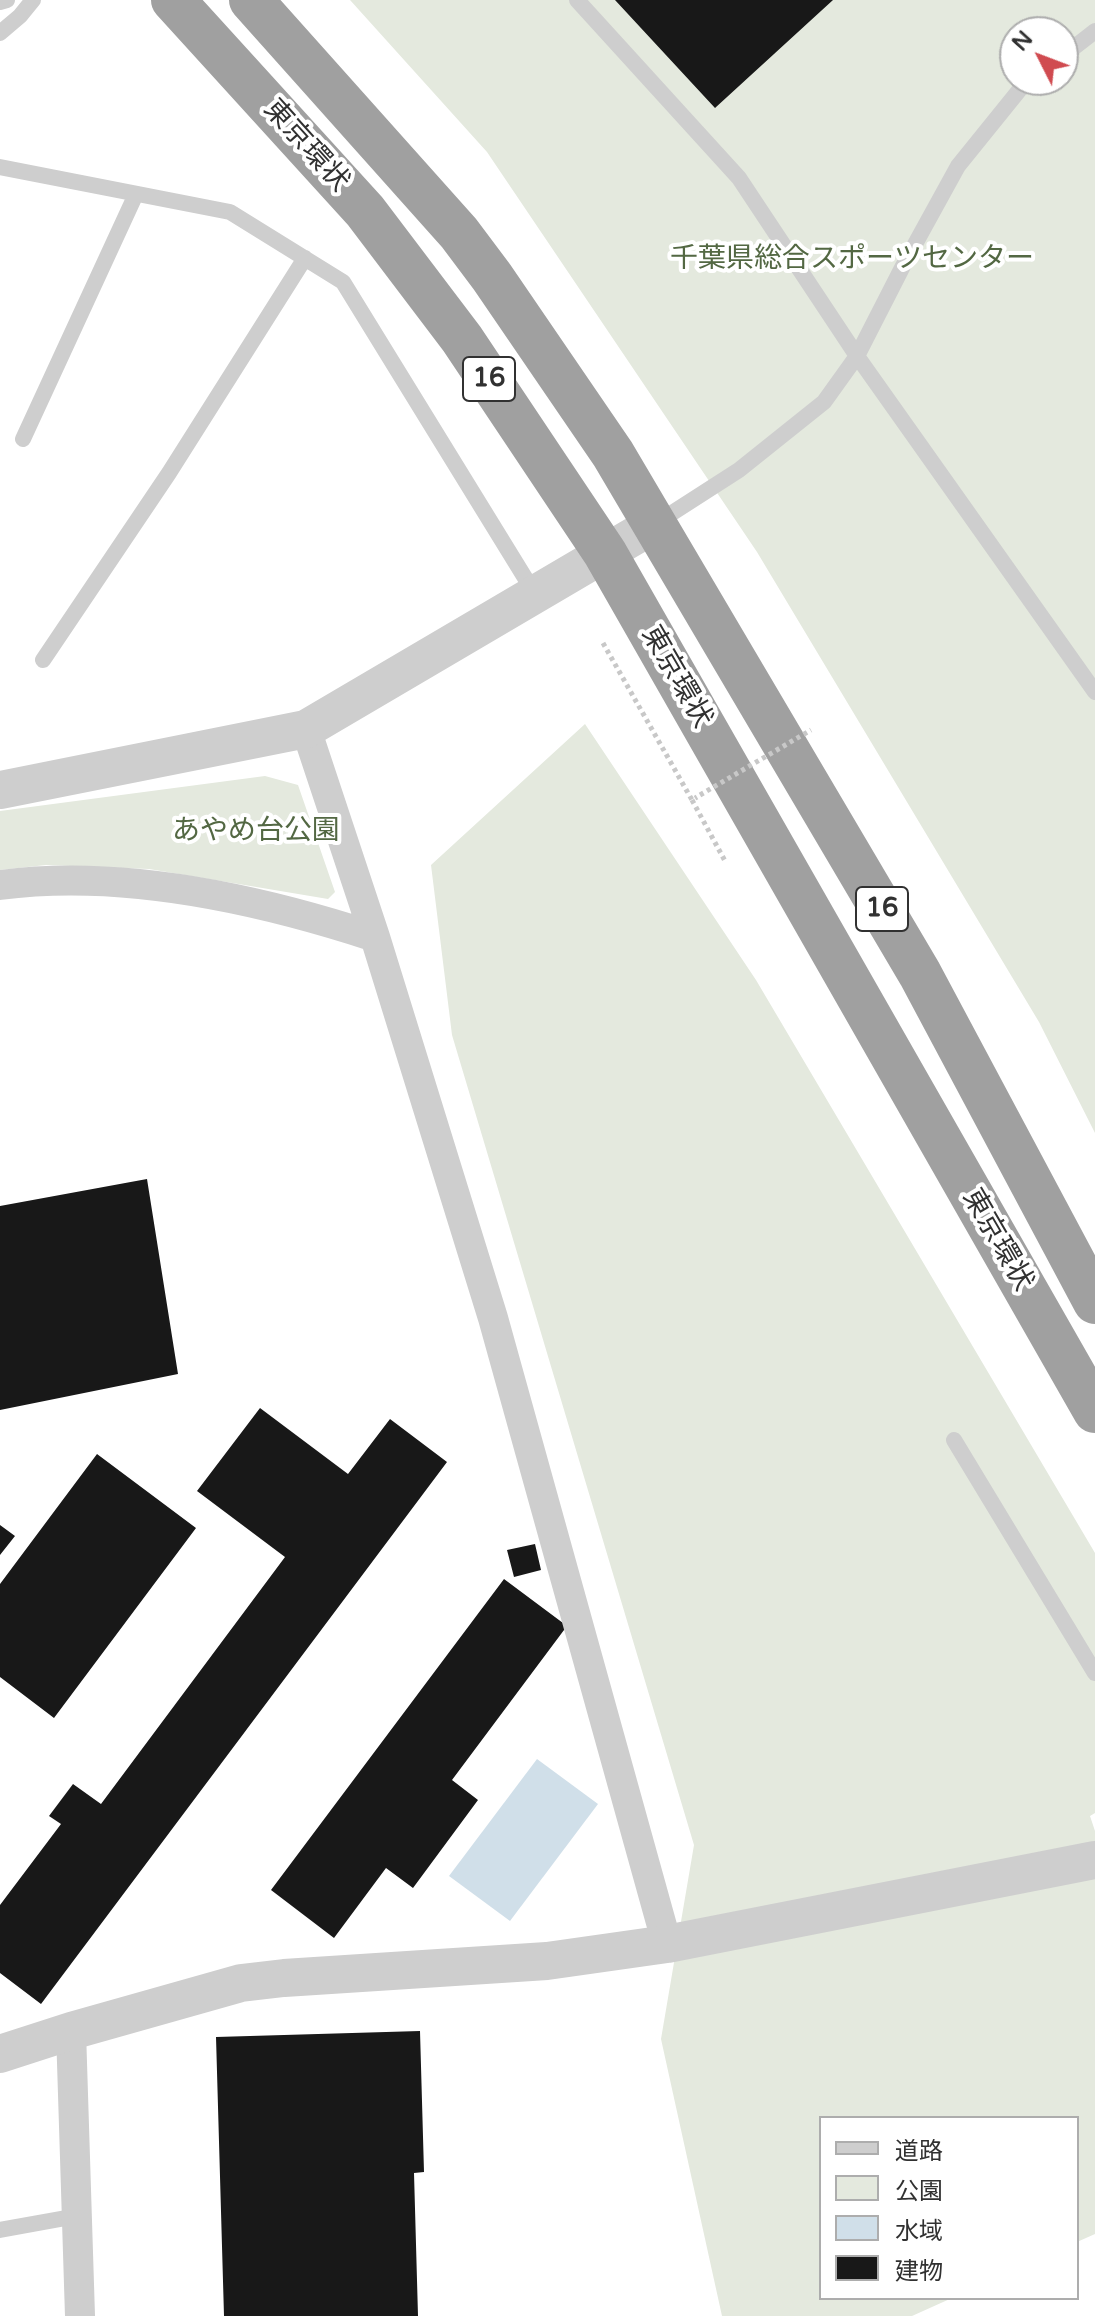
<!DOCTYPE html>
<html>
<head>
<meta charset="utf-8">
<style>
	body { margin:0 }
	#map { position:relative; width:1095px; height:2316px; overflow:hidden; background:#fff; font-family:"Varela Round","Noto Sans JP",sans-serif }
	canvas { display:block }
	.legend { position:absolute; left:819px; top:2116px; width:260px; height:184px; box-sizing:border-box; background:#fff; border:2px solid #adadad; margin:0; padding:10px 14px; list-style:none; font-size:24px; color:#313131 }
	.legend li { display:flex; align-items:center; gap:16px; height:40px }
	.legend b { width:40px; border:2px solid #adadad }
	.north { position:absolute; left:999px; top:16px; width:80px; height:80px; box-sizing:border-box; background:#fff; border:2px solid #adadad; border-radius:50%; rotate:312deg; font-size:22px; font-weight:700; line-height:32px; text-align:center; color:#313131 }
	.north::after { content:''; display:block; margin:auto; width:28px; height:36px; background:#d04b50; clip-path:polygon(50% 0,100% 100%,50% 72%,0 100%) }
</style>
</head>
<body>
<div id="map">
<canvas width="1095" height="2316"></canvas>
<ul class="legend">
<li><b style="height:10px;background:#cecece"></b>道路</li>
<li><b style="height:22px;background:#e4e9de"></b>公園</li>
<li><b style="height:22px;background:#d0dfe9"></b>水域</li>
<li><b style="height:22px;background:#181818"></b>建物</li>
</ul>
<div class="north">N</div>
</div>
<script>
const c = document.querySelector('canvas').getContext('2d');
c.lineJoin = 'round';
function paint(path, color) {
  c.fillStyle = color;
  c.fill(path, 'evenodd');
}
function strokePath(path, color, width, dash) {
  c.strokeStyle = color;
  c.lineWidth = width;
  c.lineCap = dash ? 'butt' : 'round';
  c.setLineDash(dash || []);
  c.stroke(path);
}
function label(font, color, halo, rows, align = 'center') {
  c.font = font + ' "Varela Round","Noto Sans JP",sans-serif';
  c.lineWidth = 8;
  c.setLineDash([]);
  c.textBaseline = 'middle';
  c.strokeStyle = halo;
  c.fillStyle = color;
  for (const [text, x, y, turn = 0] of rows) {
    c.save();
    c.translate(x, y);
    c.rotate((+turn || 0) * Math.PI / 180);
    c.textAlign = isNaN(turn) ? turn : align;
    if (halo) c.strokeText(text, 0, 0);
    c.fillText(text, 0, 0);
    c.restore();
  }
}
const green = new Path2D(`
	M 350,0 L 1095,0 L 1095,1133 L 1039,1022 L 757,552 L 487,152 ZM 1015,32 L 1063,32 L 1063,80 L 1015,80 Z
	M 585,724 L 756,980 L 1095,1553 L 1095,1813 L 1090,1816 L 1095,1831 L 1095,2234 L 1077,2242 L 1077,2118 L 821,2118 L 821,2298 L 952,2298 L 912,2316 L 722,2316 L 661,2039 L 694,1845 L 452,1035 L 431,865 Z
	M 265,776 L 298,785 L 335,892 L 328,899 L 149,869 L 46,865 L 0,870 L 0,811 Z`);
const water = new Path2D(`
	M 537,1759 L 598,1804 L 510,1921 L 449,1876 Z`);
const building = new Path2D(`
	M 615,0 L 833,0 L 715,108 Z
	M 147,1179 L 178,1374 L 0,1410 L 0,1206 Z
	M 260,1408 L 348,1474 L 390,1419 L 447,1462 L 41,2004 L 0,1973 L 0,1905 L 61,1824 L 49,1816 L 73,1784 L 101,1804 L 285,1557 L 197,1491 Z
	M 97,1454 L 196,1528 L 54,1718 L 0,1677 L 0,1584 Z
	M 0,1525 L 15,1536 L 0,1555 Z
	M 535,1544 L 541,1570 L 514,1577 L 507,1550 Z
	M 504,1579 L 567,1626 L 452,1780 L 478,1800 L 413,1888 L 386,1868 L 334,1938 L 271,1890 Z
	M 420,2031 L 424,2172 L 414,2173 L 418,2316 L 224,2316 L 216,2037 Z`);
const path = new Path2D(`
	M 603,643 L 692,800 L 697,797
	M 692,800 L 725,861`);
const service = new Path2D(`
	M 577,0 L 739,178 L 857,356 L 1095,692
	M 0,2 L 7,0
	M 0,33 L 20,16 L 33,0
	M 1063,56 L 1095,31
	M 0,167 L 230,212 L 343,282 L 535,594
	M 23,439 L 136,194
	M 655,524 L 739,470 L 824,402 L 857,356 L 903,266 L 958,166 L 1021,88 L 1032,80
	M 43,660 L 169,473 L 305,258
	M 954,1440 L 1095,1673
	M 0,2230 L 77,2216`);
const minor = new Path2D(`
	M 306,729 L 375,937 L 493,1318 L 667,1944
	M 0,885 C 122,869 259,899 375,937
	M 71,2031 L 80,2316`);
const tertiary = new Path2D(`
	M 0,790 L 306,729 L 653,525
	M 0,2054 L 71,2031 L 241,1983 L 284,1978 L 547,1961 L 667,1944 L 1095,1860`);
const trunk = new Path2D(`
	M 173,0 L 365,211 L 462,339 L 605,553 L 1095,1411
	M 251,0 L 459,233 L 492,277 L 613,454 L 920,974 L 1095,1302`);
const pathBridge = new Path2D(`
	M 700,795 L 811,730`);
const shields = [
	[489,379,52],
	[882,909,52]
];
const shieldNames = [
	["16",489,379],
	["16",882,909]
];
const streetNames = [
	["東京環状",306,146,48],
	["東京環状",676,677,60],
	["東京環状",997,1240,60]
];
const parkNames = [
	["千葉県総合スポーツセンター",852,260],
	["あやめ台公園",256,832]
];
paint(green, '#e4e9de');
paint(water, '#d0dfe9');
paint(building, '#181818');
strokePath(path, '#c8c8c8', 5, [4, 4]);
strokePath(service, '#cecece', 16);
strokePath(minor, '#cecece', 30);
strokePath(tertiary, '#cecece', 38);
strokePath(trunk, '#a0a0a0', 44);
strokePath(pathBridge, '#c8c8c8', 5, [4, 4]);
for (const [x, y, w] of shields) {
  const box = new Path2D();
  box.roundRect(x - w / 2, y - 22, w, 44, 6);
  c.fillStyle = '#fff';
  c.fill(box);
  strokePath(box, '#313131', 2);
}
label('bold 26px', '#313131', null, shieldNames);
label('28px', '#313131', '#fff', streetNames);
label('28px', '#536843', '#fff', parkNames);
</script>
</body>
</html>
